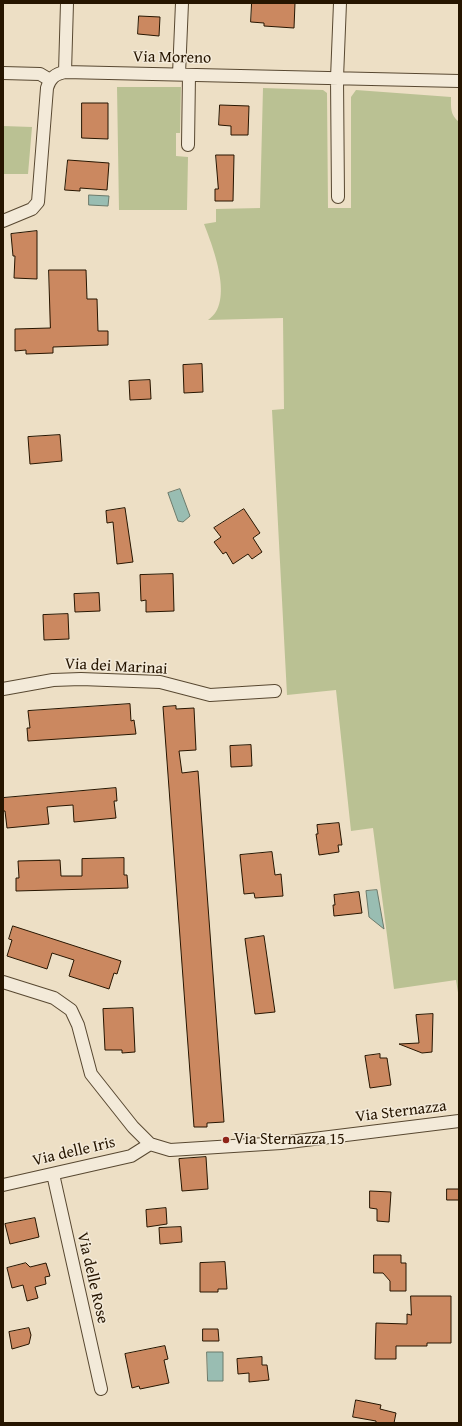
<!DOCTYPE html>
<html>
<head>
<meta charset="utf-8">
<style>
	body { margin:0 }
	#map { position:relative; width:462px; height:1426px; overflow:hidden; background:#eddfc5; font-family:"Gentium Book Plus",serif }
	canvas { display:block }
	.frame { position:absolute; inset:0; border:4px solid #261500; pointer-events:none }
</style>
</head>
<body>
<div id="map">
<canvas width="462" height="1426"></canvas>
<div class="frame"></div>
</div>
<script>
const c = document.querySelector('canvas').getContext('2d');
c.lineJoin = 'round';
function paint(path, color) {
  c.fillStyle = color;
  c.fill(path, 'evenodd');
}
function strokePath(path, color, width, dash) {
  c.strokeStyle = color;
  c.lineWidth = width;
  c.lineCap = dash ? 'butt' : 'round';
  c.setLineDash(dash || []);
  c.stroke(path);
}
function label(font, color, halo, rows, align = 'center') {
  c.font = font + ' "Gentium Book Plus",serif';
  c.lineWidth = 3;
  c.setLineDash([]);
  c.textBaseline = 'middle';
  c.strokeStyle = halo;
  c.fillStyle = color;
  for (const [text, x, y, turn = 0] of rows) {
    c.save();
    c.translate(x, y);
    c.rotate((+turn || 0) * Math.PI / 180);
    c.textAlign = isNaN(turn) ? turn : align;
    if (halo) c.strokeText(text, 0, 0);
    c.fillText(text, 0, 0);
    c.restore();
  }
}
const green = new Path2D(`
	M 117,87 L 181,87 L 180,133 L 176,133 L 176,156 L 188,157 L 187,210 L 119,210 Z
	M 263,88 L 323,90 L 327,93 L 328,208 L 351,208 L 351,97 L 356,90 L 451,97 C 451,107 450,115 459,122 L 459,999 L 456,980 L 394,989 L 373,828 L 351,831 L 336,690 L 287,695 L 272,410 L 284,409 L 283,318 L 208,320 C 235,303 213,247 204,224 L 216,222 L 216,209 L 260,208 Z
	M 3,126 L 32,127 L 28,174 L 3,174 Z`);
const water = new Path2D(`
	M 89,195 L 109,196 L 108,206 L 89,205 Z
	M 180,489 L 190,516 L 183,522 L 178,521 L 168,493 Z
	M 377,890 L 384,929 L 369,917 L 366,891 Z
	M 207,1352 L 223,1352 L 223,1381 L 208,1381 Z`);
const building = new Path2D(`
	M 252,3 L 295,3 L 294,28 L 264,26 L 264,23 L 251,22 Z
	M 139,16 L 160,17 L 159,36 L 138,34 Z
	M 82,103 L 108,103 L 108,139 L 82,138 Z
	M 220,105 L 249,106 L 248,135 L 231,135 L 231,126 L 219,125 Z
	M 216,155 L 234,155 L 233,201 L 215,201 L 215,189 L 218,189 Z
	M 68,160 L 109,163 L 107,190 L 80,188 L 80,191 L 65,190 Z
	M 37,231 L 37,279 L 14,278 L 15,256 L 13,256 L 11,234 Z
	M 49,270 L 86,270 L 87,299 L 97,299 L 98,331 L 108,331 L 108,345 L 53,347 L 53,353 L 26,354 L 26,350 L 15,351 L 15,329 L 50,328 Z
	M 202,364 L 203,392 L 184,393 L 183,365 Z
	M 150,380 L 151,399 L 130,400 L 129,381 Z
	M 60,435 L 62,461 L 30,464 L 28,437 Z
	M 125,508 L 133,562 L 117,564 L 113,522 L 107,523 L 106,511 Z
	M 244,509 L 260,533 L 253,538 L 262,552 L 252,559 L 248,554 L 233,564 L 226,552 L 223,554 L 214,542 L 221,537 L 214,528 Z
	M 173,574 L 174,611 L 146,612 L 146,600 L 141,601 L 140,575 Z
	M 99,593 L 100,611 L 75,612 L 74,594 Z
	M 68,614 L 69,639 L 44,640 L 43,615 Z
	M 130,704 L 131,721 L 134,720 L 136,734 L 28,741 L 27,728 L 30,728 L 28,711 Z
	M 176,706 L 176,709 L 194,708 L 196,750 L 179,751 L 182,773 L 198,771 L 224,1122 L 207,1123 L 207,1127 L 194,1127 L 163,707 Z
	M 251,745 L 252,766 L 231,767 L 230,746 Z
	M 116,788 L 117,801 L 114,801 L 116,818 L 74,822 L 73,805 L 59,806 L 47,807 L 49,824 L 7,828 L 5,811 L 3,811 L 3,798 Z
	M 339,823 L 342,845 L 338,845 L 339,852 L 319,855 L 316,834 L 318,834 L 317,825 Z
	M 272,852 L 275,875 L 281,874 L 283,896 L 255,898 L 254,893 L 244,894 L 240,855 Z
	M 124,858 L 124,875 L 127,875 L 128,888 L 16,891 L 16,878 L 19,878 L 18,861 L 60,860 L 61,876 L 82,876 L 82,859 Z
	M 359,892 L 362,913 L 334,916 L 333,905 L 335,905 L 334,895 Z
	M 13,926 L 121,961 L 117,974 L 114,973 L 109,989 L 69,976 L 74,960 L 52,953 L 47,969 L 7,956 L 12,940 L 9,939 Z
	M 264,936 L 275,1012 L 255,1014 L 245,939 Z
	M 133,1008 L 135,1052 L 122,1053 L 122,1050 L 105,1050 L 103,1009 Z
	M 433,1014 L 432,1052 L 422,1053 L 399,1044 L 419,1043 L 416,1015 Z
	M 380,1054 L 380,1058 L 387,1058 L 391,1085 L 370,1088 L 365,1056 Z
	M 206,1157 L 208,1189 L 182,1191 L 179,1159 Z
	M 447,1189 L 459,1189 L 459,1200 L 447,1200 Z
	M 370,1191 L 391,1192 L 389,1222 L 377,1221 L 377,1209 L 370,1208 Z
	M 166,1208 L 167,1224 L 147,1227 L 146,1210 Z
	M 35,1218 L 39,1237 L 10,1244 L 5,1224 Z
	M 181,1227 L 182,1242 L 160,1244 L 159,1228 Z
	M 374,1255 L 401,1255 L 401,1263 L 406,1263 L 406,1291 L 390,1291 L 390,1281 L 383,1273 L 374,1273 Z
	M 225,1262 L 227,1289 L 218,1289 L 218,1292 L 200,1292 L 200,1263 Z
	M 26,1263 L 30,1267 L 46,1263 L 50,1276 L 45,1277 L 46,1284 L 35,1287 L 38,1298 L 27,1301 L 23,1285 L 12,1288 L 7,1268 Z
	M 411,1296 L 451,1296 L 451,1343 L 427,1343 L 427,1346 L 396,1346 L 396,1359 L 375,1359 L 376,1323 L 407,1324 L 407,1314 L 411,1315 Z
	M 29,1328 L 31,1335 L 29,1344 L 12,1349 L 9,1332 Z
	M 203,1329 L 218,1329 L 219,1341 L 203,1341 Z
	M 165,1346 L 168,1359 L 164,1360 L 169,1383 L 140,1389 L 139,1386 L 132,1388 L 125,1354 Z
	M 262,1357 L 262,1365 L 267,1365 L 269,1380 L 249,1382 L 249,1373 L 238,1374 L 237,1359 Z
	M 356,1400 L 381,1405 L 380,1409 L 396,1413 L 394,1423 L 376,1423 L 376,1421 L 353,1417 Z`);
const street = new Path2D(`
	M 65,72 L 67,3
	M 3,73 L 40,74 L 50,80
	M 179,74 L 182,3
	M 188,145 L 189,75
	M 338,197 L 337,78 L 340,3
	M 3,221 L 32,209 L 38,202 L 47,88 C 50,78 55,74 65,72 L 459,81
	M 3,689 L 53,680 L 81,679 L 160,682 L 210,695 L 275,691
	M 3,982 L 54,998 L 71,1010 L 78,1025 L 91,1074 L 133,1127 L 150,1144 L 170,1150 L 281,1143 L 459,1121
	M 53,1174 L 101,1389
	M 3,1185 L 131,1156 L 150,1144`);
const markers = [
	[226,1140,4,"#8f2418"]
];
const streetNames = [
	["Via Moreno",172,58,1],
	["Via dei Marinai",116,667,3],
	["Via Sternazza",401,1112,-7],
	["Via delle Iris",74,1152,-13],
	["Via delle Rose",92,1278,77]
];
const poiNames = [
	["Via Sternazza 15",234,1140]
];
paint(green, '#bac193');
paint(water, '#99bdb2');
strokePath(water, '#6b7a6b', 1);
paint(building, '#cb8860');
strokePath(building, '#261500', 1);
strokePath(street, '#584831', 14);
strokePath(street, '#f3ead9', 12);
for (const [x, y, r, color] of markers) {
  const dot = new Path2D();
  dot.arc(x, y, r, 0, 2 * Math.PI);
  c.fillStyle = color;
  c.fill(dot);
  strokePath(dot, '#f3ead9', 1.5);
}
label('16px', '#261500', '#f3ead9', streetNames);
label('16px', '#261500', '#f3ead9', poiNames, 'left');
</script>
</body>
</html>
